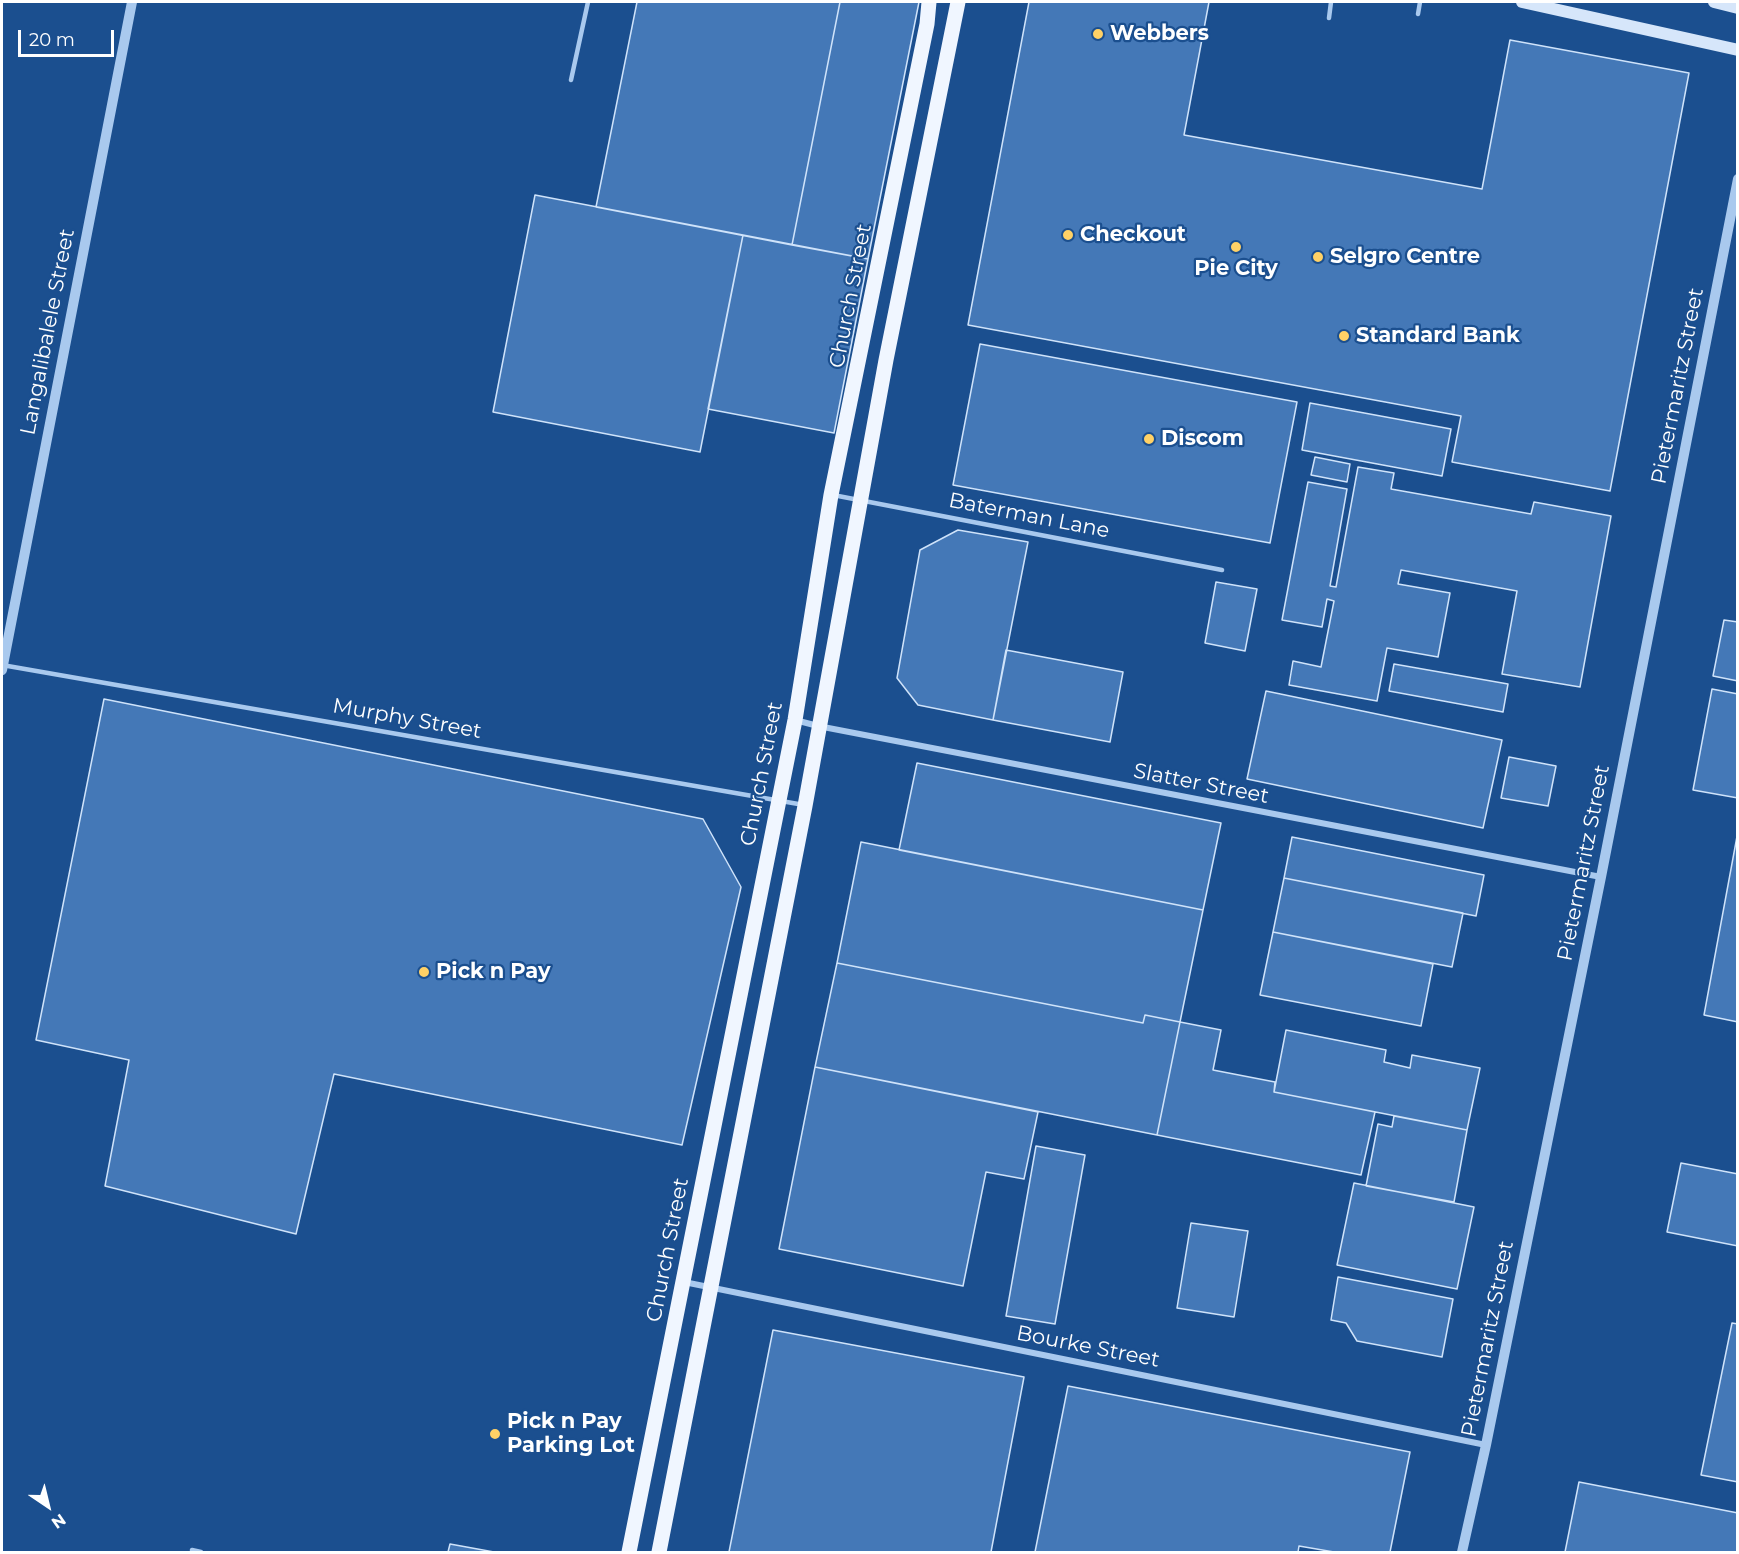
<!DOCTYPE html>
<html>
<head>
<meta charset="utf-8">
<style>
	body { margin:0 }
	#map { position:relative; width:1739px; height:1554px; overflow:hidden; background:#1b4f8f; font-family:Montserrat,sans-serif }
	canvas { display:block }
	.frame { position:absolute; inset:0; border:3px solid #fff; pointer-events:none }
	.north { position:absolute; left:18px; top:1476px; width:60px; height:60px; -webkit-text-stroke:4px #1b4f8f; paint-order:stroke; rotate:145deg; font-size:16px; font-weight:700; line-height:24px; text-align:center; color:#fff }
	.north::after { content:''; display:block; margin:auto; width:21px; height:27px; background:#fff; clip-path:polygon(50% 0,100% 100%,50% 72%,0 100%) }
	.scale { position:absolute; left:18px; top:30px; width:96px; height:27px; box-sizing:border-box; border:3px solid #fff; border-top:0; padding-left:8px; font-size:18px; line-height:21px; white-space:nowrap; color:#fff; -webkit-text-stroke:4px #1b4f8f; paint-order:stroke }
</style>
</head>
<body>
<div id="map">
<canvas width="1739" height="1554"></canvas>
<div class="frame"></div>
<div class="north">N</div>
<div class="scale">20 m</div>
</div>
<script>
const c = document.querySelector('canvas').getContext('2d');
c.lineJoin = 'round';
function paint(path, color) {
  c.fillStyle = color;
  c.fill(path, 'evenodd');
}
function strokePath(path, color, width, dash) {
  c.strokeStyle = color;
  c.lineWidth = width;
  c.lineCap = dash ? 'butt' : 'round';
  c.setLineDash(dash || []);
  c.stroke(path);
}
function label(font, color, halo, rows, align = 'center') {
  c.font = font + ' Montserrat,sans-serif';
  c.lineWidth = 4.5;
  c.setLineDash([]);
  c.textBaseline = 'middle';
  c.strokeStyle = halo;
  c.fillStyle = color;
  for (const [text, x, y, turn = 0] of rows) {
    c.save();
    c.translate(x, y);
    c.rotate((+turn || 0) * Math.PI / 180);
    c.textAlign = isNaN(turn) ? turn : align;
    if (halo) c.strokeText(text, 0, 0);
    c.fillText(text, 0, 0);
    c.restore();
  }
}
const building = new Path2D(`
	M 637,2 L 840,2 L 792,245 L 596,207 Z
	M 840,2 L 919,2 L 868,259 L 792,245 Z
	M 1029,2 L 1209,2 L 1184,135 L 1482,189 L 1510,40 L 1689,73 L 1610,491 L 1452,462 L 1461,416 L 968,325 Z
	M 535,195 L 743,235 L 700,452 L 493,412 Z
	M 743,235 L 868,259 L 834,433 L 708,409 Z
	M 980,344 L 1297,402 L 1270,543 L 953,485 Z
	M 1310,403 L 1451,429 L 1442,476 L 1302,450 Z
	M 1315,457 L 1350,464 L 1347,482 L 1311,475 Z
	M 1358,467 L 1394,473 L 1391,489 L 1531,514 L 1534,502 L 1611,516 L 1580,687 L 1502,674 L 1517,591 L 1401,570 L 1398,584 L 1450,593 L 1438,657 L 1387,648 L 1377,701 L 1289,685 L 1293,661 L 1321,667 L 1334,601 L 1327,599 L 1322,627 L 1282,620 L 1308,482 L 1347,489 L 1330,586 L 1336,587 Z
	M 958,530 L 1028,542 L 993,720 L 918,705 L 897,678 L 920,550 Z
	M 1216,582 L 1257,589 L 1245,651 L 1205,643 Z
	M 1724,620 L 1738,622 L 1738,681 L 1713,676 Z
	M 1006,650 L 1123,672 L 1110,742 L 993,720 Z
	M 1394,664 L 1508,684 L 1503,712 L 1389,691 Z
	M 1712,689 L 1738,694 L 1738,798 L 1693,790 Z
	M 1266,691 L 1502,740 L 1483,828 L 1247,779 Z
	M 104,699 L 703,819 L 741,887 L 682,1145 L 334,1074 L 296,1234 L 105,1186 L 129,1060 L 36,1040 Z
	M 1509,757 L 1556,766 L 1548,806 L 1501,798 Z
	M 917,763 L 1221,823 L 1203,910 L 899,850 Z
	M 1738,831 L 1738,1022 L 1704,1015 Z
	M 1292,837 L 1484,875 L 1476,916 L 1284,878 Z
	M 861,842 L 1203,910 L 1180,1022 L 1145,1015 L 1143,1023 L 837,963 Z
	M 1284,878 L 1463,913 L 1452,967 L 1273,932 Z
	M 1273,932 L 1433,964 L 1421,1026 L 1260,995 Z
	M 837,963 L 1143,1023 L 1145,1015 L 1180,1022 L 1157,1135 L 815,1067 Z
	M 1180,1022 L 1221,1030 L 1213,1070 L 1275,1082 L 1274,1092 L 1375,1112 L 1361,1175 L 1157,1135 Z
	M 1286,1030 L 1386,1050 L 1384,1062 L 1410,1068 L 1412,1055 L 1480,1068 L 1467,1130 L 1274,1092 Z
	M 815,1067 L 1038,1112 L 1024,1179 L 986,1172 L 963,1286 L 779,1249 Z
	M 1394,1116 L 1467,1130 L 1454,1202 L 1366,1186 L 1378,1124 L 1392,1127 Z
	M 1036,1146 L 1085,1155 L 1055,1324 L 1006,1316 Z
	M 1681,1163 L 1738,1174 L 1738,1246 L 1667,1232 Z
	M 1354,1183 L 1474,1207 L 1457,1289 L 1337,1265 Z
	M 1191,1223 L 1248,1231 L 1234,1317 L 1177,1308 Z
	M 1338,1277 L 1453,1299 L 1442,1357 L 1357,1341 L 1346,1323 L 1331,1320 Z
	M 1732,1323 L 1738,1324 L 1738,1482 L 1701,1475 Z
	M 773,1330 L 1024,1377 L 991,1552 L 729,1552 Z
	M 1068,1386 L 1410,1452 L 1390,1552 L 1334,1552 L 1299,1546 L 1298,1552 L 1035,1552 Z
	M 1579,1482 L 1738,1513 L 1738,1552 L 1565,1552 Z
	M 450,1544 L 494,1552 L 448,1552 Z`);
const service = new Path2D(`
	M 1418,14 L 1420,2
	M 1329,18 L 1331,2
	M 571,80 L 588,2
	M 833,495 L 1222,570
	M 2,665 L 804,805
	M 192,1550 L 201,1552`);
const minor = new Path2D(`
	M 795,720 L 818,726 L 1601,877
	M 684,1282 L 1486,1445`);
const tertiary = new Path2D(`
	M 2,670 L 132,2
	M 1462,1552 L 1486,1445 L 1601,877 L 1738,179`);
const secondary = new Path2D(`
	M 1522,2 L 1738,50
	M 1714,2 L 1738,8`);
const primary = new Path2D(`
	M 629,1552 L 795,720 L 831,495 L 927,24 L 929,2
	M 659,1552 L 805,806 L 886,360 L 958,2`);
const markers = [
	[1098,34,6,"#ffd166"],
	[1068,235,6,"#ffd166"],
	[1236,247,6,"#ffd166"],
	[1318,257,6,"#ffd166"],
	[1344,336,6,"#ffd166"],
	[1149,439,6,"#ffd166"],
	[424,972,6,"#ffd166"],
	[495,1434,6,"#ffd166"]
];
const poiNames = [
	["Webbers",1110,34],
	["Checkout",1080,235],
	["Selgro Centre",1330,257],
	["Pie City",1236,269,"center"],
	["Standard Bank",1356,336],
	["Discom",1161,439],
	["Pick n Pay",436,972],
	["Pick n Pay",507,1422],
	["Parking Lot",507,1446]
];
const streetNames = [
	["Church Street",851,296,-79],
	["Langalibalele Street",48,332,-79],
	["Pietermaritz Street",1678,386,-79],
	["Baterman Lane",1029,516,11],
	["Murphy Street",407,719,10],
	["Church Street",762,774,-79],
	["Slatter Street",1201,784,11],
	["Pietermaritz Street",1584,863,-79],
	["Church Street",668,1250,-79],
	["Pietermaritz Street",1488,1339,-79],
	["Bourke Street",1088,1347,11]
];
paint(building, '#4478b7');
strokePath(building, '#cfe3fa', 1.5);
strokePath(service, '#a9c9ee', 4.5);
strokePath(minor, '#a9c9ee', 6);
strokePath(tertiary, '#a9c9ee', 10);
strokePath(secondary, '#d6e6fa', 12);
strokePath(primary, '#f0f6ff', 15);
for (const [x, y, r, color] of markers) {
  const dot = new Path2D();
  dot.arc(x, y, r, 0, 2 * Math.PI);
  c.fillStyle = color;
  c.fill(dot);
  strokePath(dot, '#1b4f8f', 2);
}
label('bold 21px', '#fff', '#1b4f8f', poiNames, 'left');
label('21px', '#fff', '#1b4f8f', streetNames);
</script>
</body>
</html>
